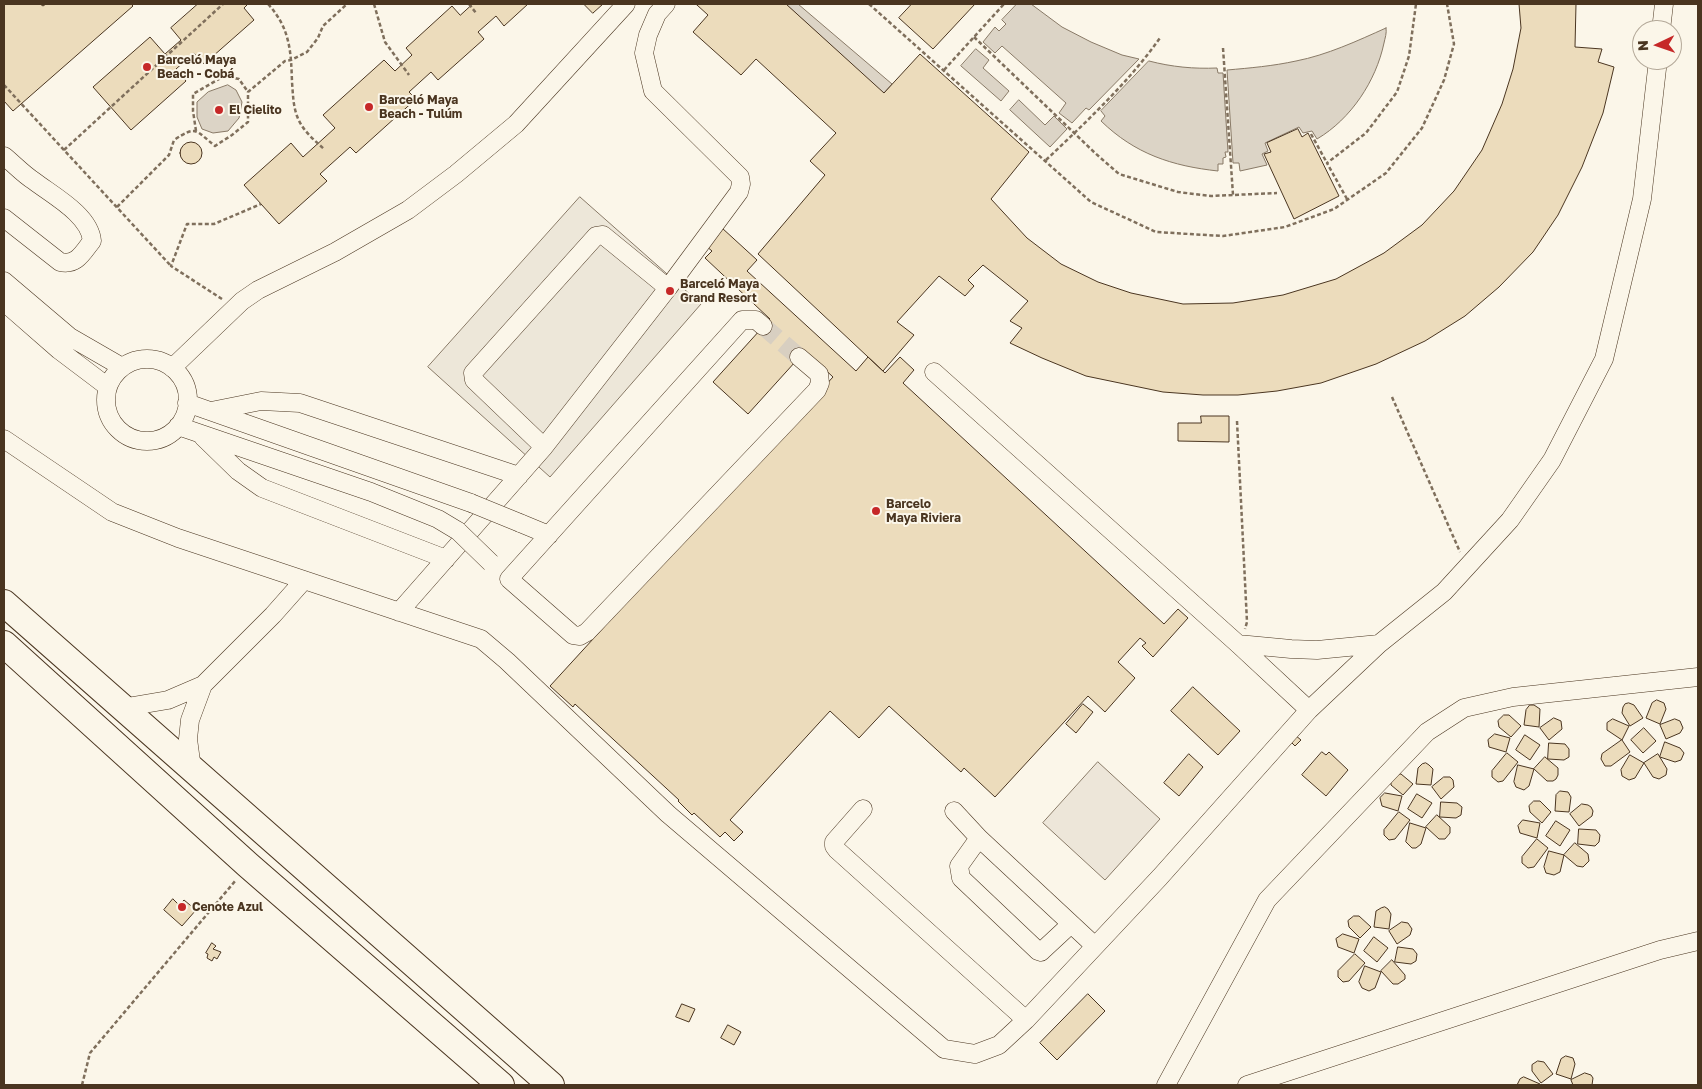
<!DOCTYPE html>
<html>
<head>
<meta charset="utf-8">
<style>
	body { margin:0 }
	#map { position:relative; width:1702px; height:1089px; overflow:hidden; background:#fbf6e9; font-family:"Golos Text",sans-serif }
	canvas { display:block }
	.frame { position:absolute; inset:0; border:5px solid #4a3520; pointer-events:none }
	.north { position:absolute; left:1632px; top:20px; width:50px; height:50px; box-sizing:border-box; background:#fbf6e9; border:1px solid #b4a999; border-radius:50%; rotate:267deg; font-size:14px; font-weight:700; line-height:20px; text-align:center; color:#4a3520 }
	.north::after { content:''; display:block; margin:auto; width:18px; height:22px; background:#c62828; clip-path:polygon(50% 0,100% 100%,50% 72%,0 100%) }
</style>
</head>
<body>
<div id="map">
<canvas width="1702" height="1089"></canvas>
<div class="frame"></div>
<div class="north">N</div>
</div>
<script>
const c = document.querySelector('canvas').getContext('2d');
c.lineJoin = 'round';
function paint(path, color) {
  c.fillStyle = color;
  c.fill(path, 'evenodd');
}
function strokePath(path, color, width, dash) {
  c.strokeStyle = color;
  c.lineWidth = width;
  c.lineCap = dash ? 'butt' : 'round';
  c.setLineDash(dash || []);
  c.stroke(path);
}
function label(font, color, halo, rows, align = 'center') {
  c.font = font + ' "Golos Text",sans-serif';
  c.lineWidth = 4;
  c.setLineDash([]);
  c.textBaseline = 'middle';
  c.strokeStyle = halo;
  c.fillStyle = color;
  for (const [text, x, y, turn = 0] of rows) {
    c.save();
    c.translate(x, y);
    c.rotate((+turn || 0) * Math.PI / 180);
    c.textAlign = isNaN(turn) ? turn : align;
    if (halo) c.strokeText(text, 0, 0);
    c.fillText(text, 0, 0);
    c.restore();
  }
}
const green = new Path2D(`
	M 1098,762 L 1160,819 L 1105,880 L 1043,823 Z`);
const parking = new Path2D(`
	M 580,197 L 701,304 L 550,477 L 428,367 Z`);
const water = new Path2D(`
	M 786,4 L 798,4 L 892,84 L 884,93 Z
	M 1017,4 L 1031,4 L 1062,27 L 1091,42 L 1122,55 L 1139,59 L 1089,110 L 1086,108 L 1072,123 L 1059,113 L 1066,103 L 1002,46 L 995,53 L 983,42 L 995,27 L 999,31 L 1006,24 L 1002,20 Z
	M 1386,28 C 1387,33 1385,38 1384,43 C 1376,81 1351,119 1317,139 L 1312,131 L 1303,133 L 1299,127 L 1265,143 L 1268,151 L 1262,154 L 1267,165 L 1240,171 L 1239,163 L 1233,163 L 1227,70 C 1250,68 1273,66 1296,61 C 1327,55 1357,41 1386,28 Z
	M 976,49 L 989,60 L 983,68 L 1009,91 L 1001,101 L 961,66 Z
	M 1149,61 C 1172,67 1194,69 1217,68 L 1218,73 L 1223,73 L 1228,152 L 1225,152 L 1226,157 L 1223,158 L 1223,164 L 1218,164 L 1218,171 C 1172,166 1135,154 1101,121 L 1105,116 L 1101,111 Z
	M 228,85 L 236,90 L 242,102 L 239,118 L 228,131 L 213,133 L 202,129 L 197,117 L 197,102 L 208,92 Z
	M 1019,100 L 1045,125 L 1054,116 L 1067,129 L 1050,147 L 1010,110 Z`);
const building = new Path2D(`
	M 4,4 L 40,4 L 43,6 L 46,4 L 131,4 L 133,6 L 13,111 L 4,101 Z
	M 198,4 L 248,4 L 244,8 L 254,20 L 204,64 L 194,53 L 176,69 L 186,81 L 131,130 L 93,87 L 150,37 L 165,54 L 181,40 L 171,28 Z
	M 473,4 L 528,4 L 504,26 L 496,16 L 478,32 L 484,39 L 438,80 L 431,72 L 409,92 L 416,99 L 356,153 L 350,147 L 320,174 L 327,181 L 279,224 L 244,185 L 291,143 L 303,157 L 335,128 L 323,115 L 384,60 L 395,71 L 412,55 L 406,48 L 452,6 L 460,15 Z
	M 584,4 L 603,4 L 593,13 Z
	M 698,4 L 786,4 L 884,93 L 920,54 L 1029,152 L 991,199 L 1027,238 L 1061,264 L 1098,282 L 1131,293 L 1183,304 L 1233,303 L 1283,295 L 1336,279 L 1384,253 L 1422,225 L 1454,191 L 1482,150 L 1502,104 L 1513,69 L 1521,28 L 1519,4 L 1576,4 L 1575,47 L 1602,49 L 1598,62 L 1614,67 L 1603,113 L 1582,167 L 1558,215 L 1533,252 L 1499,287 L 1465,316 L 1425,341 L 1376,364 L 1321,383 L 1277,391 L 1238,395 L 1203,395 L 1163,392 L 1086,376 L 1042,358 L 1010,343 L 1022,328 L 1010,321 L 1028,301 L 983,265 L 968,280 L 974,286 L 965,296 L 939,276 L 897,322 L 914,335 L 883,371 L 758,254 L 825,175 L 810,161 L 836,133 L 756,59 L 741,75 L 693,32 L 708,15 L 697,5 Z
	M 912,4 L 975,4 L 933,49 L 899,18 Z
	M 1298,129 L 1302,137 L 1308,133 L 1339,196 L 1294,219 L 1264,154 L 1271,152 L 1267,143 Z
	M180 153a11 11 0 1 1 22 0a11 11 0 1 1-22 0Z
	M 722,228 L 757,260 L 747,271 L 856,371 L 868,357 L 885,373 L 900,357 L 914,370 L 903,383 L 1164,624 L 1178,609 L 1188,618 L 1153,657 L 1142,646 L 1146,643 L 1140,638 L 1118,662 L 1135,678 L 1105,712 L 1088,696 L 995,797 L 964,768 L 961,772 L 889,706 L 859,738 L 830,711 L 730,820 L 743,832 L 734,841 L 725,832 L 720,837 L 694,813 L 692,815 L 678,801 L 679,800 L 575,704 L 573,707 L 550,686 L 833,377 L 805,351 L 748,414 L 713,382 L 770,319 L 705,258 L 712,251 L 706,246 Z
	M 1201,416 L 1229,416 L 1229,442 L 1178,441 L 1178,423 L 1201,423 Z
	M 1193,687 L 1240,731 L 1218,755 L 1171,711 Z
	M 1657,700 L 1664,703 L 1666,709 L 1660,724 L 1646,718 L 1652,703 Z
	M 1629,703 L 1634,705 L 1643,718 L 1630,726 L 1622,713 L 1623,707 L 1625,704 Z
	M 1083,704 L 1093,712 L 1076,733 L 1066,724 Z
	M 1530,705 L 1534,705 L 1540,709 L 1539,727 L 1524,725 L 1526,710 Z
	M 1504,715 L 1509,715 L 1521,726 L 1511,737 L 1499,727 L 1498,721 Z
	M 1554,718 L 1561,721 L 1562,729 L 1549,740 L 1540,728 Z
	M 1613,719 L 1629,726 L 1622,740 L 1607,730 L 1607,723 Z
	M 1675,719 L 1680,721 L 1683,728 L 1680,733 L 1666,739 L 1660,725 Z
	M 1644,728 L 1656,741 L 1643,753 L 1631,740 Z
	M 1495,734 L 1510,738 L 1506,752 L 1489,747 L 1488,740 Z
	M 1295,735 L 1301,740 L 1295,746 L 1290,741 Z
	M 1525,735 L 1540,745 L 1530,760 L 1516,750 Z
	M 1622,740 L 1630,752 L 1611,766 L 1605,766 L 1601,759 L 1602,754 Z
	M 1665,742 L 1680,748 L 1684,753 L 1681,760 L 1675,762 L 1660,757 Z
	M 1549,743 L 1565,744 L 1569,749 L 1569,757 L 1564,760 L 1548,759 Z
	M 1322,752 L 1326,755 L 1329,752 L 1348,770 L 1326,796 L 1302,775 Z
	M 1507,753 L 1518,762 L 1503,781 L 1498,782 L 1492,777 L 1492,771 Z
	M 1189,754 L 1203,767 L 1179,796 L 1164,783 Z
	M 1658,754 L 1667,769 L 1666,775 L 1659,779 L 1653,777 L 1644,763 Z
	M 1630,755 L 1644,763 L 1635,778 L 1629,780 L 1622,776 L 1621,770 Z
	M 1545,757 L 1558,768 L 1558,775 L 1556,779 L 1553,781 L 1547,781 L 1534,769 Z
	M 1426,763 L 1429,765 L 1433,769 L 1431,785 L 1416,784 L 1418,768 L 1422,764 Z
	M 1518,765 L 1534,769 L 1529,786 L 1524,790 L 1516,787 L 1514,782 Z
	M 1396,774 L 1401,774 L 1413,784 L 1403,795 L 1391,785 L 1391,779 Z
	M 1444,777 L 1450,777 L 1453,780 L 1454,787 L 1441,799 L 1432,787 Z
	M 1560,791 L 1568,792 L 1571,797 L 1569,812 L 1555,811 L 1556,795 Z
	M 1385,793 L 1402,796 L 1398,811 L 1382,806 L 1380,798 Z
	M 1417,794 L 1432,803 L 1422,818 L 1408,809 Z
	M 1534,801 L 1540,801 L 1551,812 L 1542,823 L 1530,812 L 1529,806 Z
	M 1441,802 L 1457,803 L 1462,807 L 1461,815 L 1456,818 L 1440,817 Z
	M 1582,804 L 1588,805 L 1591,807 L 1593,811 L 1592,816 L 1579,826 L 1570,814 Z
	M 1399,812 L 1410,820 L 1395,839 L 1389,840 L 1384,835 L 1384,830 Z
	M 1437,815 L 1450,827 L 1450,833 L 1445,839 L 1439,839 L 1426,827 Z
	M 1523,820 L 1540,823 L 1537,838 L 1520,833 L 1518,826 Z
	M 1556,821 L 1570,830 L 1560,846 L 1546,836 Z
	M 1410,823 L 1426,828 L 1421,844 L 1416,848 L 1412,848 L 1406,842 Z
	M 1579,829 L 1596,830 L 1600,835 L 1599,842 L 1595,846 L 1578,844 Z
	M 1537,839 L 1548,848 L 1534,867 L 1528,868 L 1522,863 L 1522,857 Z
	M 1575,843 L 1588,854 L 1589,861 L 1583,867 L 1577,866 L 1564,855 Z
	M 1549,851 L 1564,855 L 1560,872 L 1554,875 L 1546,873 L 1544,867 Z
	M 173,899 L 179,905 L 184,900 L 196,910 L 182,926 L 164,910 Z
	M 1385,907 L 1388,909 L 1391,914 L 1389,929 L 1374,927 L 1376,911 L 1381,908 Z
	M 1354,916 L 1359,916 L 1371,927 L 1360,938 L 1349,927 L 1348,921 Z
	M 1402,922 L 1408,923 L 1412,929 L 1410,935 L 1397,944 L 1389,931 Z
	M 1343,934 L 1359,939 L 1354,953 L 1338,947 L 1336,939 Z
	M 1374,937 L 1388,948 L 1377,962 L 1364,951 Z
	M 212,943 L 216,946 L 213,949 L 221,952 L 217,959 L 214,957 L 212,961 L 207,958 L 208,954 L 206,953 Z
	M 1398,947 L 1413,949 L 1417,954 L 1416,961 L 1411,964 L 1395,962 Z
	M 1355,954 L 1365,963 L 1349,981 L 1343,982 L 1338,977 L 1338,971 Z
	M 1392,960 L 1405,975 L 1405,979 L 1398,984 L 1393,984 L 1381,971 Z
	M 1365,966 L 1381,972 L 1375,988 L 1369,991 L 1362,988 L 1359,982 Z
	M 1088,994 L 1105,1011 L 1057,1060 L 1040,1043 Z
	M 682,1004 L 695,1009 L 689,1022 L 676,1017 Z
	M 728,1025 L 741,1032 L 734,1045 L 721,1038 Z
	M 1566,1056 L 1573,1058 L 1575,1064 L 1571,1079 L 1556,1074 L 1561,1059 Z
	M 1538,1061 L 1544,1062 L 1553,1074 L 1541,1083 L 1532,1071 L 1532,1065 Z
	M 1585,1073 L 1591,1075 L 1593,1078 L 1592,1085 L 1573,1085 L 1571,1080 Z
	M 1524,1077 L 1540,1084 L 1539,1085 L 1517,1085 L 1520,1079 Z`);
const minorTunnel = new Path2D(`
	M 763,326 L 799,357`);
const path = new Path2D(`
	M 268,4 C 290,28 291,51 292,82 C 293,94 293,105 297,116 C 302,130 314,140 324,149
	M 374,4 L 385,42 L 409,75
	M 469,4 L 476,13
	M 869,4 L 1091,202 L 1156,232 L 1223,236 L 1285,227 L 1334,209 L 1386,173 L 1422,128 L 1444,80 L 1454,44 L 1447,4
	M 974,37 L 1095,153 L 1119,174 L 1178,192 L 1211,196 L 1277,193
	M 1223,48 L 1233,195
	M 944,70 L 1004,4
	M 4,85 L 171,266
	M 196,131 L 193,111 L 193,94 L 224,76 L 239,79 L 248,92
	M 1311,134 L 1327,163
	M 64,150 L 223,4
	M 1046,160 C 1086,122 1128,83 1160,38
	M 1347,199 L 1327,163 L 1366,133 L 1397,92 L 1409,56 L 1416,4
	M 117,207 L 169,155 L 174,140 C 197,125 195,130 215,146 L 232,135 L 248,122 L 248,92 L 285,61 L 291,60 L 307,52 L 318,38 L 323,26 L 347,4
	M 222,299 L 171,266 L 187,224 L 214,224 L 261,204
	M 1392,397 L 1460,552
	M 1237,421 L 1247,622 L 1245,629
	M 82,1085 L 90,1053 L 236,880`);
const minor = new Path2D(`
	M 1661,30 L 1664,4
	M 4,156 C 14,164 23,174 34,181 C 52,195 90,215 92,241 C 83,252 77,266 60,262 L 4,218
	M 4,281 L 70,337 L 122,367
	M 4,302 L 59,350 L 108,387
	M 763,326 L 756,320 L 742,320 L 509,579 L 573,635 L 580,636 L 587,632 L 817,390 L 820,383 L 819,374 L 799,357
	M106 400a41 41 0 1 1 82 0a41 41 0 1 1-82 0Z
	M 172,368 L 242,301 L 258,290 L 335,252 L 408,210 L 456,174 L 516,124 L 626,4
	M 934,372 L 1238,644 L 1309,710
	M 187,403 L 471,503
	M 211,411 L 261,401 L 300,403 L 519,476
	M 178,426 L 371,492 L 438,519 L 458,531
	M 203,437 L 238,471 L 262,488 L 446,559
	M 4,439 L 112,512 L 178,538 L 481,639 L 507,661 L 668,814 L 944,1049 L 975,1054 L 999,1045 L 1026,1020 L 1160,877 L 1309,710 L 1379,644 L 1444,592 L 1510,520 L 1552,460 L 1604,359 L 1642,199 L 1658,60
	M 544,447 L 474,380 L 473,373 L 596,236 L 603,235 L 668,288
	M 520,523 L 549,535
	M 399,612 L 544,447 L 668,288 L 739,192 L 741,184 L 740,177 L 653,91 L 644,53 L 648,35 L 657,14 L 666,4
	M 1238,644 L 1291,649 L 1317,650 L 1379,644
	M 121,708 L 168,700 L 203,685 L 273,615 L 304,580
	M 192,769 L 188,739 L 190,720 L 203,685
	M 863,809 L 834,842 L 834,846 L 837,850 L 1026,1020
	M 954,811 L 979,838 L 1095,946
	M 979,838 L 959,866 L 961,878 L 1038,951 L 1041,952 L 1043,950 L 1071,924
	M 1166,1085 L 1267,900 L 1427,732 L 1464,708 L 1513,697 L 1698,677
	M 1247,1085 L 1660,950 L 1698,941`);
const highway = new Path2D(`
	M 4,603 L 551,1085
	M 4,644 L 248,865 L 501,1085`);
const minorBridge = new Path2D(`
	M 471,503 L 520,523
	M 458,531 L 491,563`);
const markers = [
	[147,67,5,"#c62828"],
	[369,107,5,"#c62828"],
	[219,110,5,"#c62828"],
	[670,291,5,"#c62828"],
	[876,511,5,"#c62828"],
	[182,907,5,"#c62828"]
];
const poiNames = [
	["Barceló Maya",157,60],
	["Beach - Cobá",157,74],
	["Barceló Maya",379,100],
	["Beach - Tulúm",379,114],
	["El Cielito",229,110],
	["Barceló Maya",680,284],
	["Grand Resort",680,298],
	["Barcelo",886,504],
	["Maya Riviera",886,518],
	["Cenote Azul",192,907]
];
paint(green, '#ede6d9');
strokePath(green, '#887966', 1);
paint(parking, '#ede7d9');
strokePath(parking, '#887966', 1);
paint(water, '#dcd4c6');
strokePath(water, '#887966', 1);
paint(building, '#ecdcbc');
strokePath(building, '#4a3520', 1);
strokePath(minorTunnel, '#d8cfc1', 18, [18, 9]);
strokePath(minor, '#4a3520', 19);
strokePath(highway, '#4a3520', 28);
strokePath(path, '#7f6f5c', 2.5, [4, 2.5]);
strokePath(minor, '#fbf6e9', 18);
strokePath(highway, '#fbf6e9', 26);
strokePath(minorBridge, '#4a3520', 19, []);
strokePath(minorBridge, '#fbf6e9', 18);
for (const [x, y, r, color] of markers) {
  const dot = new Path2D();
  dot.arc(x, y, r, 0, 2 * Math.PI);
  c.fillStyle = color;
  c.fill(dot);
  strokePath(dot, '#fbf6e9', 2);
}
label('bold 12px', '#4a3520', '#fbf6e9', poiNames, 'left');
</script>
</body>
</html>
